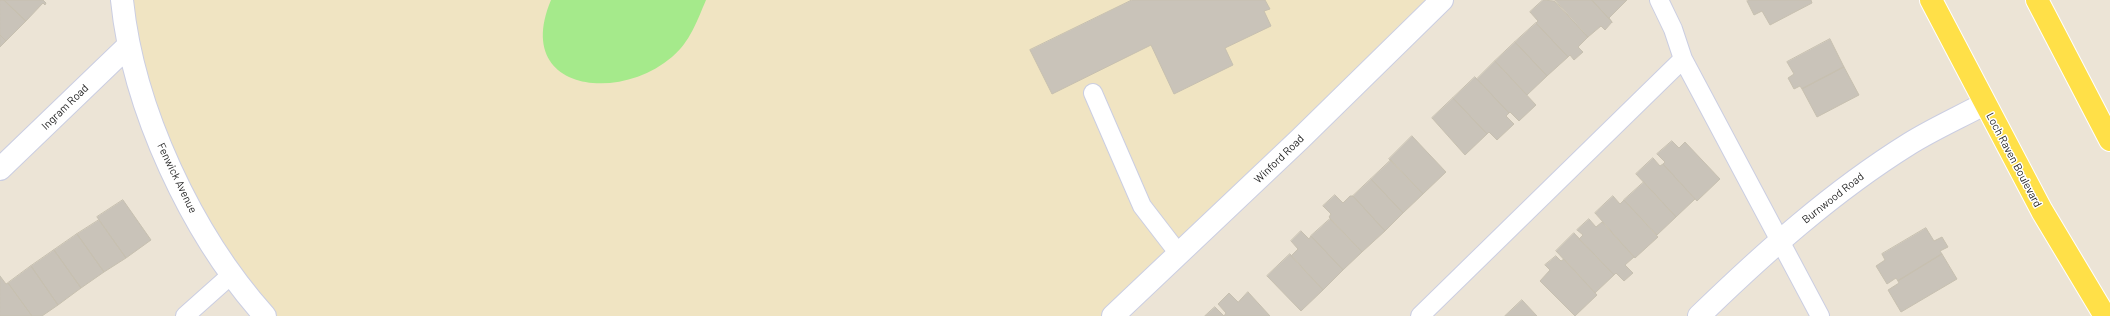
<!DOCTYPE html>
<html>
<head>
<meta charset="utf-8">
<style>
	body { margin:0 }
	canvas { display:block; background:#ece4d6 }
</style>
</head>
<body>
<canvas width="2110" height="316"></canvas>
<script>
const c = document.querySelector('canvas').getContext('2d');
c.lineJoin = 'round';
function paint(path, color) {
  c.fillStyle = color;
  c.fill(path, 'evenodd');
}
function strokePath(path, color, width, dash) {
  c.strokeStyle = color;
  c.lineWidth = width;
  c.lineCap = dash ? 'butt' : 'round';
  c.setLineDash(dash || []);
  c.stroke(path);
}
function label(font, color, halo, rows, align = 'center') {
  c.font = font + ' Barlow,sans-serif';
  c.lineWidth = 3;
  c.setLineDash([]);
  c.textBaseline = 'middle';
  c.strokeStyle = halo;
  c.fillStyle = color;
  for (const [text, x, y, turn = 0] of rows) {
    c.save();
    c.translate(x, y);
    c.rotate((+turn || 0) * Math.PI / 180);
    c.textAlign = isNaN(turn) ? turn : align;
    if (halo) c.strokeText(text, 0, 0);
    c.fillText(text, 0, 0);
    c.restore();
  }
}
const education = new Path2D(`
	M 122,0 L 1442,0 L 1113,316 L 269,316 L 158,140 Z`);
const green = new Path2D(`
	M 551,0 L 706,0 C 697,21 690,42 672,57 C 617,104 513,90 551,0 Z`);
const building = new Path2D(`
	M 0,0 L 4,0 L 26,21 L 6,41 L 0,35 Z
	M 4,0 L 43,0 L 46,3 L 45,5 L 43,3 L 26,21 Z
	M 1132,0 L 1265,0 L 1270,9 L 1264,11 L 1271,26 L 1225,48 L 1233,65 L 1174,94 L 1151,45 L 1052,94 L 1030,50 Z
	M 1543,0 L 1554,1 L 1588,37 L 1578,47 L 1583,52 L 1574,60 L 1570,55 L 1568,57 L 1536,23 L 1538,21 L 1530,12 Z
	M 1555,0 L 1592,0 L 1612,22 L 1605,30 L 1601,26 L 1588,37 Z
	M 1592,0 L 1627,0 L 1609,18 L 1612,22 Z
	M 1748,0 L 1811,0 L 1812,3 L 1770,25 L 1762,11 L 1754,15 L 1747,1 Z
	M 1536,23 L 1568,57 L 1547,76 L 1515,42 Z
	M 0,35 L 6,41 L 0,47 Z
	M 1830,39 L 1844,67 L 1802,89 L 1800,86 L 1794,89 L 1788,78 L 1794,74 L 1787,62 Z
	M 1515,42 L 1547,76 L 1527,95 L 1495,61 Z
	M 1495,61 L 1536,105 L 1519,121 L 1510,112 L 1509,113 L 1477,79 Z
	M 1844,67 L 1859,95 L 1817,117 L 1802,89 Z
	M 1475,77 L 1509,113 L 1506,116 L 1514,124 L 1497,140 L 1489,132 L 1487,134 L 1453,98 Z
	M 1453,98 L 1487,134 L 1465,155 L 1432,118 Z
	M 1412,136 L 1446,172 L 1423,194 L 1389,159 Z
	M 1672,141 L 1679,148 L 1685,142 L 1720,179 L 1697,201 L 1663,164 L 1665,162 L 1657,154 Z
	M 1653,158 L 1660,166 L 1663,164 L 1695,199 L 1676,217 L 1636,174 Z
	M 1391,160 L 1423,194 L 1403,213 L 1371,179 Z
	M 1371,179 L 1403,213 L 1385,231 L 1353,196 Z
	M 1644,182 L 1676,217 L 1657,235 L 1624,200 Z
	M 1335,195 L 1343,203 L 1350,196 L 1353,196 L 1385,231 L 1362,252 L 1329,217 L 1331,214 L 1323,206 Z
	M 1613,196 L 1620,204 L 1624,200 L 1658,237 L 1635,258 L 1595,213 Z
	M 123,200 L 151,240 L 126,258 L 97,217 Z
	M 1330,219 L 1362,252 L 1343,270 L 1311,236 Z
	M 1589,219 L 1596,227 L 1602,222 L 1634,257 L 1625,265 L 1633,273 L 1624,281 L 1616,273 L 1614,275 L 1579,239 L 1583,235 L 1577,230 Z
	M 99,220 L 126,258 L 104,272 L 77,234 Z
	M 1926,228 L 1934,241 L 1942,237 L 1948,247 L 1940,251 L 1942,254 L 1898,281 L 1896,278 L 1887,284 L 1876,266 L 1885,260 L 1882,254 Z
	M 1301,231 L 1309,239 L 1311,236 L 1343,270 L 1323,290 L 1291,256 L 1298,249 L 1291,241 Z
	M 1574,233 L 1614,275 L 1595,293 L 1556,251 Z
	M 77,234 L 104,272 L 81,288 L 54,250 Z
	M 54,250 L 81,288 L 58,305 L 31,266 Z
	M 1290,254 L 1323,290 L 1301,311 L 1267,276 Z
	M 1942,254 L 1957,279 L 1901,312 L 1888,290 L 1899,283 L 1898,281 Z
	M 1556,256 L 1561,261 L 1564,259 L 1597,295 L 1575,316 L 1540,281 L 1550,270 L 1545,265 Z
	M 31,266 L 58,305 L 42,316 L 32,316 L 8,283 Z
	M 0,276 L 6,284 L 8,283 L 32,316 L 0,316 Z
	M 1248,292 L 1270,316 L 1224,316 L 1226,313 L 1218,304 L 1229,293 L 1238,302 Z
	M 1522,300 L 1537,316 L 1505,316 Z
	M 1215,307 L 1224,316 L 1205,316 Z`);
const lane = new Path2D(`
	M 1659,0 L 1673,29 L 1683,59 L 1820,316
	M 1093,93 L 1142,206 L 1179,254
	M 185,316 L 231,275
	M 1420,316 L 1683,59`);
const street = new Path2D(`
	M 122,0 C 133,109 192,235 265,316
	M 0,169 L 129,45
	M 1113,316 L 1300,139 L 1442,0
	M 1699,316 C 1764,253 1832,192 1909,144 C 1933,129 1960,117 1984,104`);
const primary = new Path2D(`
	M 1931,0 L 2042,211 L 2105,316
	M 2037,0 L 2110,140`);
const streetNames = [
	["Ingram Road",65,107,-44],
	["Winford Road",1279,159,-44],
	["Loch Raven Boulevard",2014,160,62],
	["Fenwick Avenue",177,178,64],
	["Burnwood Road",1833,198,-38]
];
paint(education, '#f0e4c2');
paint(green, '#a5ea8b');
paint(building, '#c9c3b9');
strokePath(building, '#c7c0b0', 1);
strokePath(lane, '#cbcee2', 20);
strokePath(street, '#cbcee2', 24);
strokePath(primary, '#fff', 24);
strokePath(lane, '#fff', 18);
strokePath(street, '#fff', 22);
strokePath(primary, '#ffe048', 22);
label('11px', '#272727', '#fff', streetNames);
</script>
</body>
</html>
